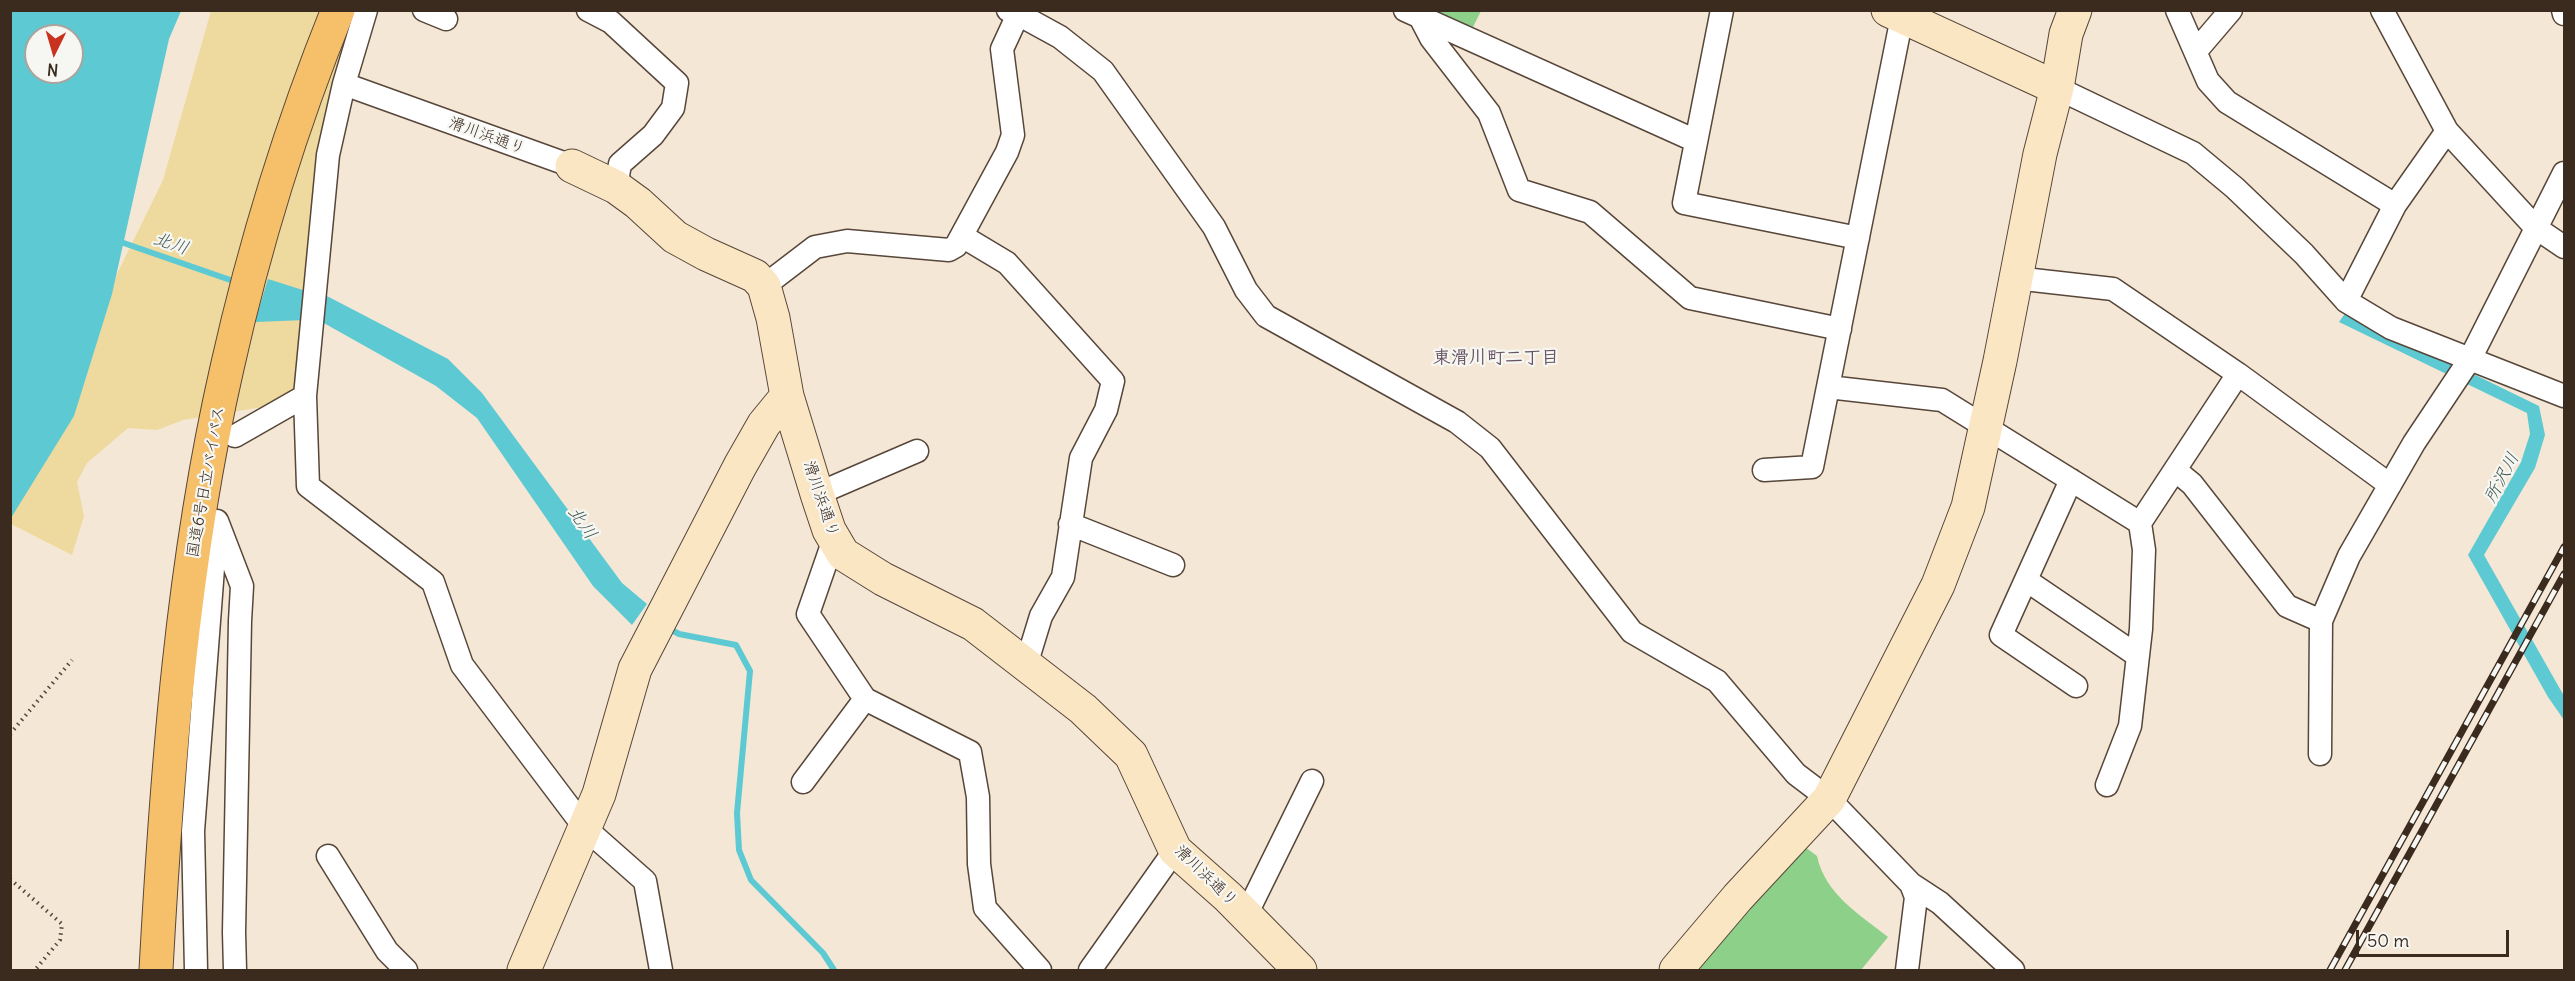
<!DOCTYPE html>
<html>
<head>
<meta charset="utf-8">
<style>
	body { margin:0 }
	#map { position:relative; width:2575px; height:981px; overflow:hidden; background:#f4e7d5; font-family:Delius,sans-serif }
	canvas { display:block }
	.frame { position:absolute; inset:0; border:12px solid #3b2a1e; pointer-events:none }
	.north { position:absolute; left:24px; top:24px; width:60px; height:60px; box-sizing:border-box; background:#f6f6f2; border:2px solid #aba49d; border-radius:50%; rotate:185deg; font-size:16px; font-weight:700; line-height:24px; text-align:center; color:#3b2a1e }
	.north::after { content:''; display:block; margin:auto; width:21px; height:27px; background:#c8321e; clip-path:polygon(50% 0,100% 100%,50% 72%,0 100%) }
	.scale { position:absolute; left:2356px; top:930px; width:153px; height:27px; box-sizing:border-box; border:3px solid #3b2a1e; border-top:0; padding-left:8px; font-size:18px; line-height:21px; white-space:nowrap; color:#3b2a1e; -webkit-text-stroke:4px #f6f6f2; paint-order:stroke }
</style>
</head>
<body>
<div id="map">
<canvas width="2575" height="981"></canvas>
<div class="frame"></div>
<div class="north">N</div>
<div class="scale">50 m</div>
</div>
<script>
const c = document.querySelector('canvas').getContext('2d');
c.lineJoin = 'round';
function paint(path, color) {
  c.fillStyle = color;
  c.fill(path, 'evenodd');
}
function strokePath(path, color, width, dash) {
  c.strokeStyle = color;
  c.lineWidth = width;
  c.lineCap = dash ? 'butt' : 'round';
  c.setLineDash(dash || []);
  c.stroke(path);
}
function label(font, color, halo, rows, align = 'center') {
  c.font = font + ' Delius,"Klee One",sans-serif';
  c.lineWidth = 4.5;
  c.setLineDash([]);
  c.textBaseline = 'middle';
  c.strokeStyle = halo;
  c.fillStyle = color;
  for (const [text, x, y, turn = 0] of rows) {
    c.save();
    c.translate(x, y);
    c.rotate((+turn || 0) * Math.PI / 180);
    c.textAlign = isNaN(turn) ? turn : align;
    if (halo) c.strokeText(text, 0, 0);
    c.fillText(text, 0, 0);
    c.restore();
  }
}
const green = new Path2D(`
	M 1428,11 L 1481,11 L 1473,27 Z
	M 1805,847 L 1817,856 C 1825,894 1859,914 1888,937 L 1861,970 L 1696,970 Z`);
const sand = new Path2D(`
	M 211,11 L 366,11 L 293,402 L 183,420 L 157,430 L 128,428 L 87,463 L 77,482 L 84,516 L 72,555 L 11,524 L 10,518 L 48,457 L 86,377 L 116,276 L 163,180 Z`);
const water = new Path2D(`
	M 11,10 L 181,11 L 169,39 L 112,294 L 74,416 L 11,518 ZM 36,36 L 72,36 L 72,72 L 36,72 Z
	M 268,279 L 309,292 L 306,320 L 255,322 Z
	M 325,295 L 448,359 L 482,393 L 622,583 L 647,604 L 632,625 L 593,586 L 477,418 L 436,386 L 322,322 Z
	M 2346,312 L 2539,406 L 2545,435 L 2535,468 L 2484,555 L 2564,696 L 2564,720 L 2548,697 L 2468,555 L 2521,462 L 2530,434 L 2527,413 L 2339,322 Z`);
const stream = new Path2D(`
	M 115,240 L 239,283
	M 666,627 L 679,634 L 736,645 L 750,671 L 737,813 L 739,850 L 751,880 L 823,953 L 834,970`);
const path = new Path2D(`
	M 10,734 L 72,660
	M 10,879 L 62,924 L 60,940 L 35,970`);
const street = new Path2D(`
	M 424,10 L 446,19
	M 588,10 L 611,22 L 677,83 L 673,108 L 653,135 L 620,164 L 616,187
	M 1008,10 L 1018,14 L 1060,37 L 1103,71 L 1214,227 L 1246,290 L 1266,316 L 1457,422 L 1490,448 L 1632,632 L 1717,681 L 1796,774 L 1829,799 L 1911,884 L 1916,897 L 1907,970
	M 1405,10 L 1696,141
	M 1722,10 L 1684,203 L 1858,238
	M 2177,10 L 2208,81 L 2227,102 L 2395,205
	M 2382,10 L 2447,131 L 2536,228 L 2564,247
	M 2563,10 L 2564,14
	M 1420,17 L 1431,38 L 1489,113 L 1519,190 L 1590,212 L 1690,298 L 1840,329
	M 2196,51 L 2231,10
	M 344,84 L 572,166
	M 2057,88 L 2193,153 L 2235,188 L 2304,254 L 2346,301 L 2391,328 L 2564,396
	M 962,236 L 1007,263 L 1113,381 L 1106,410 L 1081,458 L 1063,577 L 1041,616 L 1026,665
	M 764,286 L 815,247 L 847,241 L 949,250 L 956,246 L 1007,152 L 1013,135 L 1002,49 L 1020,10
	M 2346,301 L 2395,205 L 2447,131
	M 2238,374 L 2390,485
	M 1828,387 L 1942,400 L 2140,523 L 2238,374 L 2113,289 L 2015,278
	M 305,396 L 328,155 L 344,84 L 366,10
	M 235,436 L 305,396 L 308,486 L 433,582 L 462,665 L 585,828 L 645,881 L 661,970
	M 1764,470 L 1812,467 L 1902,17
	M 2175,470 L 2192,484 L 2287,606 L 2321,621
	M 2071,480 L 2001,635 L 2076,686
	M 817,494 L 917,451
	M 217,521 L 242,586 L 240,621 L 234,932 L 235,970
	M 1070,524 L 1173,565
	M 2026,580 L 2138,656
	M 865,699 L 970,752 L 978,797 L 979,864 L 985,908 L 1040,970
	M 2320,754 L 2321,621 L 2349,556 L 2414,443 L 2470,359 L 2564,173
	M 803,782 L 865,699 L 808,614 L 834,539
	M 2107,785 L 2130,726 L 2141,629 L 2144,550 L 2140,523
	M 328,856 L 387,951 L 406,970
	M 1911,884 L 1940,903 L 2013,970
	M 1246,915 L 1312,781
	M 196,970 L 193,831 L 216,529
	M 1090,970 L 1175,850`);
const secondary = new Path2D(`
	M 1888,10 L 2057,88
	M 572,166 L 616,187 L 638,203 L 675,237 L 706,254 L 755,276 L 764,286 L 773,318 L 787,396 L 817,494 L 829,530 L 843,554 L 883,579 L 973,624 L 1083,709 L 1131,755 L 1175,850 L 1228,897 L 1300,970
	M 524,970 L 599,794 L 635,669 L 740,466 L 764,424 L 787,396
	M 1676,970 L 1738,897 L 1829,799 L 1938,585 L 1968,507 L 2000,361 L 2040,154 L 2057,88 L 2066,34 L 2075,10`);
const highway = new Path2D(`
	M 156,970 C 167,769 182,565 227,368 C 254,247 291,126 338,10`);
const rail = new Path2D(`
	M 2330,970 L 2564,547
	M 2345,970 L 2564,574`);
const streetNames = [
	["滑川浜通り",487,136,20],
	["国道6号日立バイパス",206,482,-80],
	["滑川浜通り",821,499,71],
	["滑川浜通り",1206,876,44]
];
const waterNames = [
	["北川",171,244,19],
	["所沢川",2502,478,-62],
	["北川",582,523,55]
];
const neighbourhoodNames = [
	["東滑川町二丁目",1496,358]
];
paint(green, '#8cd089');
paint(sand, '#eeda9e');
paint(water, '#5cc9d3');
strokePath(stream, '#5cc9d3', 6);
strokePath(street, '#574639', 25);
strokePath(secondary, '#574639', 35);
strokePath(highway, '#574639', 35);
strokePath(path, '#574639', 4, [1.5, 4.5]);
strokePath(street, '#fff', 22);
strokePath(secondary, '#fbe6c4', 33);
strokePath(highway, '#f6c06b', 33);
strokePath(rail, '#3b2a1e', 7);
strokePath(rail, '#f6f6f2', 4.5, [14]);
label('16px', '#3b2a1e', '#f6f6f2', streetNames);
label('italic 18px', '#455a54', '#f6f6f2', waterNames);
label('bold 18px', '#675361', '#f6f6f2', neighbourhoodNames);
</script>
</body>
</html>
